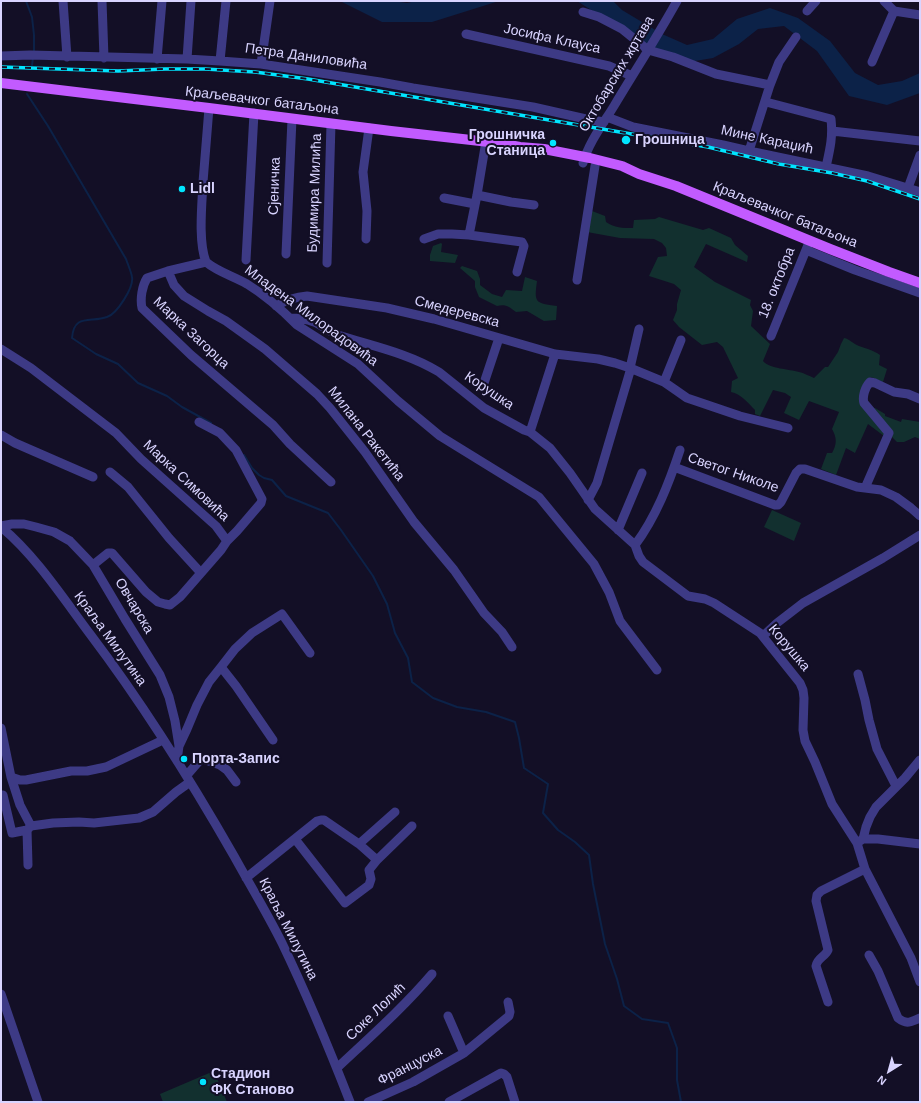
<!DOCTYPE html>
<html>
<head>
<meta charset="utf-8">
<style>
	body { margin:0 }
	#map { position:relative; width:921px; height:1103px; overflow:hidden; background:#130f26; font-family:Helvetica,sans-serif }
	canvas { display:block }
	.frame { position:absolute; inset:0; border:2px solid #d9d4ff; pointer-events:none }
	.north { position:absolute; left:869px; top:1051px; width:40px; height:40px; -webkit-text-stroke:3px #130f26; paint-order:stroke; rotate:217deg; font-size:11px; font-weight:700; line-height:16px; text-align:center; color:#d9d4ff }
	.north::after { content:''; display:block; margin:auto; width:14px; height:18px; background:#d9d4ff; clip-path:polygon(50% 0,100% 100%,50% 72%,0 100%) }
</style>
</head>
<body>
<div id="map">
<canvas width="921" height="1103"></canvas>
<div class="frame"></div>
<div class="north">N</div>
</div>
<script>
const c = document.querySelector('canvas').getContext('2d');
c.lineJoin = 'round';
function paint(path, color) {
  c.fillStyle = color;
  c.fill(path, 'evenodd');
}
function strokePath(path, color, width, dash) {
  c.strokeStyle = color;
  c.lineWidth = width;
  c.lineCap = dash ? 'butt' : 'round';
  c.setLineDash(dash || []);
  c.stroke(path);
}
function label(font, color, halo, rows, align = 'center') {
  c.font = font + ' Helvetica,sans-serif';
  c.lineWidth = 4;
  c.setLineDash([]);
  c.textBaseline = 'middle';
  c.strokeStyle = halo;
  c.fillStyle = color;
  for (const [text, x, y, turn = 0] of rows) {
    c.save();
    c.translate(x, y);
    c.rotate((+turn || 0) * Math.PI / 180);
    c.textAlign = isNaN(turn) ? turn : align;
    if (halo) c.strokeText(text, 0, 0);
    c.fillText(text, 0, 0);
    c.restore();
  }
}
const green = new Path2D(`
	M 592,211 L 605,216 L 606,222 C 615,228 622,228 633,228 L 634,220 L 655,219 L 659,217 L 703,230 L 709,228 L 731,238 L 735,245 L 748,256 L 747,262 L 706,244 L 694,267 L 715,282 L 751,300 L 750,305 L 753,311 L 751,326 L 770,344 L 763,361 C 770,369 789,369 799,372 C 804,373 809,376 814,378 L 825,367 L 828,367 L 838,352 L 841,344 L 844,338 C 850,339 853,344 859,346 C 867,349 873,350 880,355 L 879,365 L 887,369 L 883,382 L 871,377 C 865,382 857,394 860,402 L 885,430 L 884,436 L 868,424 L 855,453 L 846,448 L 836,475 L 821,469 L 827,453 L 832,453 C 837,444 837,438 832,429 L 839,412 L 809,401 L 799,420 L 784,413 L 791,397 L 785,393 L 773,390 L 760,416 L 755,414 L 755,410 C 747,402 741,394 731,392 L 732,381 L 738,378 L 723,347 L 717,342 L 702,345 L 679,327 L 673,320 L 677,310 L 677,304 L 681,290 L 674,284 L 649,276 L 658,257 L 667,256 L 666,248 L 662,243 L 654,239 L 620,238 L 587,232 Z
	M 441,243 L 442,244 L 441,252 L 458,255 L 455,263 L 430,261 L 430,255 L 433,246 Z
	M 462,266 L 477,271 L 480,279 L 480,285 L 492,294 L 502,297 L 506,290 L 522,291 L 525,277 L 537,281 C 534,303 535,303 557,306 L 556,320 L 544,321 L 527,311 L 516,312 C 509,307 506,304 497,306 L 479,297 L 475,287 L 475,281 L 460,268 Z
	M 872,408 L 875,408 L 885,414 L 885,416 L 901,422 L 902,419 L 920,422 L 920,439 L 915,437 L 904,442 L 897,442 L 891,436 Z
	M 772,510 L 801,523 L 794,541 L 764,527 Z
	M 214,1071 L 227,1102 L 163,1102 L 160,1094 Z`);
const water = new Path2D(`
	M 340,1 L 393,1 L 407,3 L 416,1 L 499,1 L 432,22 L 382,22 Z
	M 577,1 L 613,1 L 622,10 L 662,34 L 687,45 L 713,39 L 737,19 L 770,8 L 798,18 L 830,41 L 855,73 L 878,85 L 902,81 L 920,73 L 920,93 L 887,105 L 849,96 L 817,51 L 784,26 L 758,29 L 739,44 L 713,58 L 689,62 L 654,50 Z`);
const stream = new Path2D(`
	M 26,1 L 32,17 L 34,35 L 34,52
	M 32,65 L 33,58
	M 27,94 L 48,126 L 126,259 C 128,265 131,271 132,277 C 134,287 117,314 107,317 C 91,323 74,313 72,338 L 96,354 L 118,364 L 138,383 L 167,396 L 182,407 L 211,423
	M 244,455 L 252,468 L 259,475 L 264,478 L 272,480 L 286,496 L 328,513 L 341,530 L 373,576 L 387,604 L 395,633 L 408,658 L 412,682 L 433,698 L 457,707 L 486,712 L 515,722 L 519,738 L 524,768 L 548,784 L 543,813 L 558,830 L 575,842 L 589,855 L 593,884 L 605,944 L 617,979 L 624,1006 L 642,1019 L 668,1023 L 677,1048 L 677,1080 L 681,1102`);
const minor = new Path2D(`
	M 63,1 L 67,57
	M 102,1 L 104,58
	M 884,1 L 894,11 L 920,15
	M 807,11 L 816,1
	M 583,12 L 599,17 L 622,29 L 648,50 L 673,57 L 716,74 L 770,85
	M 466,34 L 609,66 L 632,76
	M 1,56 L 30,55 L 187,59 L 220,61 L 261,64 L 380,82 L 413,88 L 533,107 L 586,119 L 604,122
	M 157,59 L 162,1
	M 187,59 L 191,1
	M 220,61 L 226,1
	M 872,62 L 894,11
	M 261,64 L 270,1
	M 766,102 L 831,119 C 833,137 830,149 826,167
	M 607,117 L 633,127 L 723,145 L 749,151 L 868,176 L 920,192
	M 832,131 L 920,141
	M 486,141 L 477,195 L 469,235 L 522,242 L 524,246 L 517,272
	M 749,151 L 770,85 L 779,62 L 796,37
	M 583,163 C 589,142 603,124 614,106 C 635,71 657,37 677,1
	M 908,188 L 920,155
	M 477,195 L 511,202 L 534,205
	M 444,198 L 475,204
	M 366,239 L 367,211 L 363,172 L 369,128
	M 424,239 L 438,234 L 452,234 L 469,235
	M 806,250 L 855,270 L 920,293
	M 286,254 L 292,119
	M 246,260 L 254,113
	M 206,262 C 218,272 233,276 247,284 C 265,295 282,310 297,325 L 358,364 L 398,401 L 440,436 L 539,497 L 594,564 L 609,592 L 620,621 L 657,670
	M 206,262 L 168,271 L 147,278 C 142,286 140,299 142,308 L 191,355 L 273,425 L 290,444 L 331,482
	M 206,262 C 198,242 202,204 203,182 C 205,157 207,132 209,108
	M 327,263 L 331,124
	M 168,271 L 174,285 L 184,296 L 208,311 L 226,321 L 265,349 L 317,394 L 330,408 L 365,452 L 414,522 L 454,570 L 484,613 L 502,632 L 512,647
	M 577,280 L 595,166
	M 276,306 C 286,300 295,297 307,296 L 387,308 L 434,319 L 555,354 L 598,359 L 615,363 L 630,368 L 664,382 L 677,391 L 687,398 L 740,416 L 788,428
	M 290,318 C 298,318 306,319 314,322 C 323,326 330,332 338,335 C 372,346 408,353 439,372 L 484,408 L 524,430 L 530,432 L 550,448 L 570,473 L 595,509 L 635,545 L 639,556 L 643,562 L 688,596 L 705,599 L 714,603 L 760,633 L 800,683 L 803,690 L 804,698 L 803,730 L 805,741 L 815,762 L 832,804 L 857,843 L 865,869 L 911,958 L 920,982
	M 771,336 L 808,245
	M 1,349 L 31,368 L 116,433 L 141,459 L 216,526 L 227,541
	M 630,368 L 639,329
	M 664,382 L 681,340
	M 484,383 L 499,338
	M 530,432 L 555,354
	M 1,435 L 15,443 L 93,477
	M 674,467 L 775,505 L 778,505 L 781,502 L 796,473 L 800,469 L 805,469 L 857,487 L 881,490 L 896,497 L 911,508 L 920,516
	M 110,472 L 128,487 L 169,538 L 201,573
	M 865,488 L 889,433 L 864,403 C 862,397 865,387 870,382 L 875,383 L 894,392 L 908,394 L 920,399
	M 588,500 L 597,483 L 631,368
	M 1,526 L 12,524 L 24,524 L 36,527 L 54,532 L 70,541 L 93,565 L 125,619 L 160,675 L 169,697 L 175,721 L 179,746 L 177,761
	M 1,527 C 35,555 63,598 90,634 C 143,704 190,779 234,856 C 250,885 267,913 282,943 C 307,995 329,1048 350,1102
	M 618,530 L 642,473
	M 635,545 C 656,517 669,483 680,450
	M 93,565 L 108,553 L 112,553 L 139,584 L 146,592 L 158,602 L 165,604 L 170,605 L 180,597 L 221,550 L 227,541 L 237,531 L 261,503 L 262,499 L 236,450 L 220,433 L 199,422
	M 763,636 L 777,623 L 803,603 L 883,558 L 920,535
	M 221,667 L 236,686 L 273,740
	M 858,674 L 865,700 L 869,720 L 877,749 L 896,786
	M 1,728 L 11,777 L 20,805 L 31,826
	M 179,746 L 187,729 L 197,705 L 209,682 L 221,667 L 235,649 L 252,633 L 282,614 L 310,653
	M 187,775 L 200,760 L 203,759 L 220,765 L 227,770 L 236,782
	M 11,777 L 20,780 L 26,780 L 71,771 L 87,771 L 106,767 L 163,740
	M 3,795 L 12,833 L 27,830
	M 295,839 L 345,903 L 369,885 L 371,879 L 369,870 L 377,860 L 412,826
	M 863,839 L 878,839 L 920,844
	M 857,843 L 863,839 L 866,827 L 870,817 L 876,807 L 905,778 L 920,760
	M 377,860 L 359,844 L 395,812
	M 28,865 L 27,830 L 31,826 L 53,823 L 79,822 L 94,823 L 139,818 L 153,812 L 176,792 L 190,782
	M 246,878 L 317,821 L 321,820 L 324,820 L 359,844
	M 869,955 L 878,971 L 898,1018 C 907,1025 910,1022 920,1018
	M 1,994 L 38,1102
	M 828,1002 L 816,966 C 817,958 825,957 828,950 L 816,901 L 817,895 L 821,891 L 865,869
	M 448,1016 L 464,1053
	M 337,1068 C 370,1037 403,1008 432,974
	M 368,1102 L 413,1082 L 464,1053 L 509,1016 L 510,1012 L 508,1002
	M 449,1102 L 501,1073 L 504,1074 L 507,1077 L 515,1102`);
const major = new Path2D(`
	M 1,83 L 209,108 L 391,131 L 498,143 L 520,147 L 544,149 L 590,158 L 622,166 L 639,174 L 676,186 L 830,249 L 889,272 L 920,283`);
const rail = new Path2D(`
	M 1,67 L 118,71 L 165,69 L 205,69 L 255,72 L 308,79 L 708,147 L 779,164 L 832,173 L 867,181 L 920,199`);
const markers = [
	[626,140,5,"#00e5ff"],
	[553,143,4,"#00e5ff"],
	[182,189,4,"#00e5ff"],
	[184,759,4,"#00e5ff"],
	[203,1082,4,"#00e5ff"]
];
const streetNames = [
	["Јосифа Клауса",552,39,12],
	["Петра Даниловића",306,57,8],
	["Октобарских жртава",617,74,-59],
	["Краљевачког батаљона",262,101,7],
	["Мине Караџић",767,140,12],
	["Сјеничка",275,186,-88],
	["Будимира Милића",315,193,-88],
	["Краљевачког батаљона",785,215,22],
	["18. октобра",777,283,-68],
	["Смедеревска",457,312,15],
	["Младена Милорадовића",311,316,36],
	["Марка Загорца",191,333,43],
	["Корушка",489,391,34],
	["Милана Ракетића",366,434,52],
	["Светог Николе",733,473,19],
	["Марка Симовића",186,481,43],
	["Овчарска",134,606,59],
	["Краља Милутина",110,639,54],
	["Корушка",789,648,50],
	["Краља Милутина",288,929,63],
	["Соке Лолић",376,1012,-44],
	["Француска",410,1066,-27]
];
const poiNames = [
	["Грошничка",545,135,"right"],
	["Станица",545,151,"right"],
	["Грошница",635,140],
	["Lidl",190,189],
	["Порта-Запис",192,759],
	["Стадион",211,1074],
	["ФК Станово",211,1090]
];
paint(green, '#12302f');
paint(water, '#0c2248');
strokePath(stream, '#0c2248', 2);
strokePath(minor, '#3d3a85', 9);
strokePath(major, '#c25bff', 10);
strokePath(rail, '#00e5ff', 3.5);
strokePath(rail, '#130f26', 2, [6]);
for (const [x, y, r, color] of markers) {
  const dot = new Path2D();
  dot.arc(x, y, r, 0, 2 * Math.PI);
  c.fillStyle = color;
  c.fill(dot);
  strokePath(dot, '#130f26', 1.5);
}
label('14px', '#d9d4ff', '#130f26', streetNames);
label('bold 14px', '#d9d4ff', '#130f26', poiNames, 'left');
</script>
</body>
</html>
